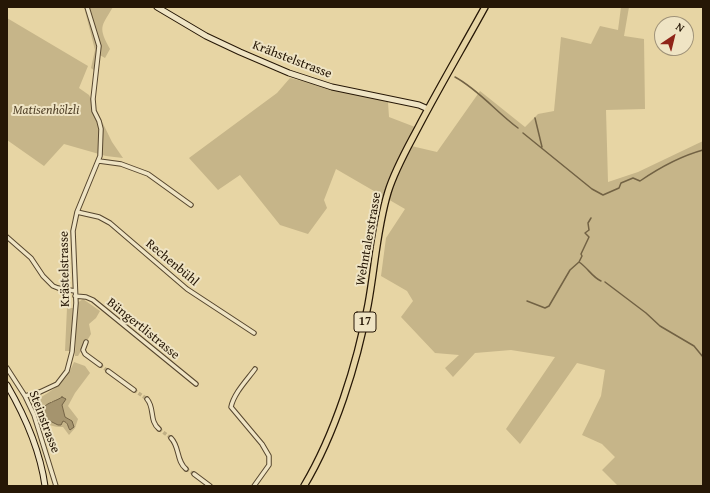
<!DOCTYPE html>
<html>
<head>
<meta charset="utf-8">
<style>
	body { margin:0 }
	#map { position:relative; width:710px; height:493px; overflow:hidden; background:#e7d5a4; font-family:"Gentium Book Plus",serif }
	canvas { display:block }
	.frame { position:absolute; inset:0; border:8px solid #261706; pointer-events:none }
	.north { position:absolute; left:654px; top:16px; width:40px; height:40px; box-sizing:border-box; background:#efe4c4; border:1px solid #9f9278; border-radius:50%; rotate:35deg; font-size:11px; font-weight:700; line-height:16px; text-align:center; color:#261706 }
	.north::after { content:''; display:block; margin:auto; width:14px; height:18px; background:#8f2418; clip-path:polygon(50% 0,100% 100%,50% 72%,0 100%) }
</style>
</head>
<body>
<div id="map">
<canvas width="710" height="493"></canvas>
<div class="frame"></div>
<div class="north">N</div>
</div>
<script>
const c = document.querySelector('canvas').getContext('2d');
c.lineJoin = 'round';
function paint(path, color) {
  c.fillStyle = color;
  c.fill(path, 'evenodd');
}
function strokePath(path, color, width, dash) {
  c.strokeStyle = color;
  c.lineWidth = width;
  c.lineCap = dash ? 'butt' : 'round';
  c.setLineDash(dash || []);
  c.stroke(path);
}
function label(font, color, halo, rows, align = 'center') {
  c.font = font + ' "Gentium Book Plus",serif';
  c.lineWidth = 4;
  c.setLineDash([]);
  c.textBaseline = 'middle';
  c.strokeStyle = halo;
  c.fillStyle = color;
  for (const [text, x, y, turn = 0] of rows) {
    c.save();
    c.translate(x, y);
    c.rotate((+turn || 0) * Math.PI / 180);
    c.textAlign = isNaN(turn) ? turn : align;
    if (halo) c.strokeText(text, 0, 0);
    c.fillText(text, 0, 0);
    c.restore();
  }
}
const green = new Path2D(`
	M 84,7 L 113,7 C 101,27 98,27 110,49 L 105,58 L 98,54 L 95,71 L 91,68 L 95,50 Z
	M 621,7 L 629,7 L 624,36 L 644,39 L 645,109 L 606,110 L 608,182 L 638,172 L 703,141 L 703,486 L 618,486 L 602,470 L 615,457 L 602,444 L 582,435 L 601,396 L 605,370 L 577,363 L 520,444 L 506,429 L 555,357 L 511,350 L 475,353 L 453,377 L 445,368 L 459,355 L 435,353 L 401,317 L 413,301 L 407,291 L 381,276 L 386,238 L 405,209 L 336,169 L 324,200 L 327,208 L 308,234 L 280,225 L 240,175 L 218,190 L 189,158 L 277,93 L 290,78 L 388,102 L 389,117 L 415,127 L 407,145 L 437,152 L 480,91 L 525,127 L 538,114 L 554,111 L 561,37 L 591,44 L 600,26 L 618,30 Z
	M 7,18 L 88,66 L 79,88 L 89,95 L 112,142 L 123,158 L 106,156 L 64,144 L 44,166 L 7,140 Z
	M 83,299 L 100,311 L 96,318 L 89,324 L 91,334 L 78,356 L 75,356 L 77,303 Z
	M 67,308 L 73,308 L 70,351 L 65,351 Z
	M 74,362 L 85,366 L 90,373 L 75,393 L 68,406 L 78,419 L 75,428 L 69,435 L 63,427 C 46,427 33,420 35,401 C 54,389 65,384 74,362 ZM 51,401 L 56,401 L 62,405 L 65,417 L 72,421 L 73,425 L 68,424 L 63,421 L 58,425 L 47,418 Z`);
const water = new Path2D(`
	M 62,397 L 66,399 L 62,405 L 65,417 L 72,421 L 74,427 L 70,430 C 67,426 69,423 63,421 L 61,425 L 58,425 L 42,417 C 39,403 54,403 62,397 Z`);
const stream = new Path2D(`
	M 455,77 C 479,90 496,112 518,128
	M 535,118 L 542,147
	M 523,133 L 592,189 L 603,195 L 619,188 L 621,183 L 633,178 L 640,181 C 659,168 681,156 703,150
	M 579,262 C 588,268 592,277 601,281
	M 605,282 L 646,313 L 660,326 L 694,346 L 703,357
	M 527,301 L 545,308 L 549,306 L 570,270 L 579,262 L 582,256 L 581,254 L 589,237 L 585,233 L 589,230 L 588,223 L 591,218`);
const minorTunnel = new Path2D(`
	M 100,365 L 108,371
	M 134,390 L 147,399
	M 159,429 L 171,438
	M 186,469 L 194,474`);
const minor = new Path2D(`
	M 99,161 L 121,164 L 148,174 L 191,205
	M 77,212 L 99,217 L 110,223 L 187,289 L 254,333
	M 7,237 L 31,258 L 43,276 L 53,286 L 58,288 L 75,291
	M 75,296 L 86,297 L 93,300 L 196,384
	M 86,342 L 83,350 L 85,354 L 100,365
	M 7,368 L 25,396 L 34,415 L 56,486
	M 108,371 L 134,390
	M 25,396 L 40,392 L 57,384 L 67,371 L 72,352 L 76,303 L 73,231 L 77,212 L 100,156 L 101,129 L 99,121 L 94,111 L 93,99 L 99,46 L 87,7
	M 147,399 C 155,408 149,421 159,429
	M 171,438 C 180,447 176,461 186,469
	M 194,474 L 210,486
	M 254,486 L 269,465 L 269,456 L 262,444 L 231,407 C 234,393 247,380 255,369`);
const secondary = new Path2D(`
	M 157,7 L 206,36 L 240,52 L 289,73 L 332,87 L 419,105 L 428,109
	M 7,385 C 25,416 40,450 45,486`);
const primary = new Path2D(`
	M 304,486 C 335,434 357,364 368,305 C 375,267 377,228 388,192 C 395,169 408,147 419,126 C 440,86 463,47 485,7`);
const shields = [
	[365,322,22]
];
const shieldNames = [
	["17",365,322]
];
const streetNames = [
	["Krähstelstrasse",292,60,21],
	["Wehntalerstrasse",369,239,-80],
	["Rechenbühl",172,263,40],
	["Krästelstrasse",65,269,-91],
	["Büngertlistrasse",143,329,39],
	["Steinstrasse",44,422,69]
];
const parkNames = [
	["Matisenhölzli",46,111]
];
paint(green, '#c6b589');
paint(water, '#a5946e');
strokePath(water, '#726244', 1);
strokePath(stream, '#726244', 1.5);
strokePath(minorTunnel, '#c0af84', 3.5, [3.5, 2]);
strokePath(minor, '#56462e', 5.5);
strokePath(secondary, '#261706', 7);
strokePath(primary, '#261706', 8);
strokePath(minor, '#efe4c4', 3.5);
strokePath(secondary, '#efe4c4', 5);
strokePath(primary, '#e7d5a4', 5.5);
for (const [x, y, w] of shields) {
  const box = new Path2D();
  box.roundRect(x - w / 2, y - 10, w, 20, 3);
  c.fillStyle = '#efe4c4';
  c.fill(box);
  strokePath(box, '#261706', 1);
}
label('bold 12px', '#261706', null, shieldNames);
label('13px', '#261706', '#efe4c4', streetNames);
label('italic 13px', '#56462d', '#efe4c4', parkNames);
</script>
</body>
</html>
